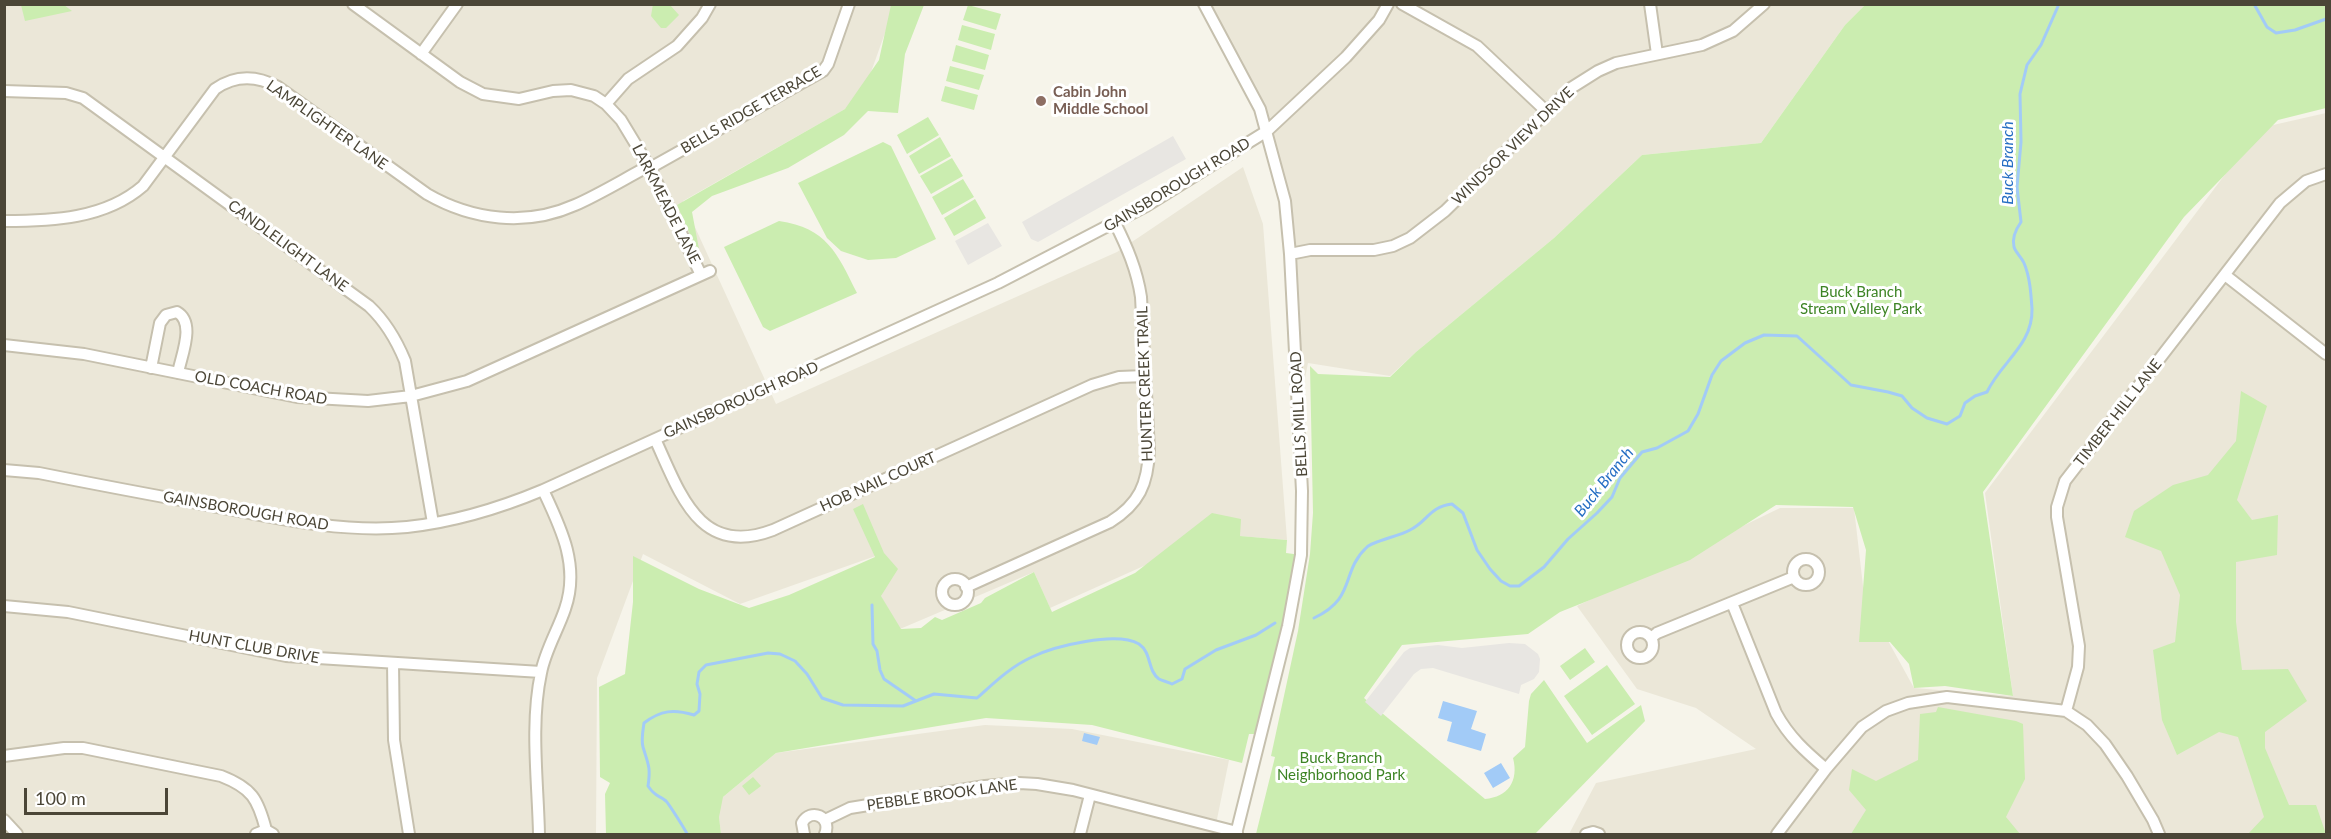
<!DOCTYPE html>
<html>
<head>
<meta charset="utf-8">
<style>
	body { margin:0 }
	#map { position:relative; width:2331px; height:839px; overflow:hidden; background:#f6f4ea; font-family:Lato,sans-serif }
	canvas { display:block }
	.frame { position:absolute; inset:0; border:6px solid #4b4637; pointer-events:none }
	.scale { position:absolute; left:24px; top:788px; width:144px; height:27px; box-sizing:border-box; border:3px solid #4b4637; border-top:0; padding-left:8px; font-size:18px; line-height:21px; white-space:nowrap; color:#4b4637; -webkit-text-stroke:4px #fff; paint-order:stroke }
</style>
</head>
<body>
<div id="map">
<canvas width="2331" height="839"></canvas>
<div class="frame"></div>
<div class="scale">100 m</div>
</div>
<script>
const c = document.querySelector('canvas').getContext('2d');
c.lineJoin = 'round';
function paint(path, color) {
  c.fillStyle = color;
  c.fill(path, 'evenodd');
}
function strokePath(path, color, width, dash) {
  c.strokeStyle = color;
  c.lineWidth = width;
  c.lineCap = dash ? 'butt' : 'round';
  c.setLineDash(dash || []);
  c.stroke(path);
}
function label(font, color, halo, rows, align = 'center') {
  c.font = font + ' Lato,sans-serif';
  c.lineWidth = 6;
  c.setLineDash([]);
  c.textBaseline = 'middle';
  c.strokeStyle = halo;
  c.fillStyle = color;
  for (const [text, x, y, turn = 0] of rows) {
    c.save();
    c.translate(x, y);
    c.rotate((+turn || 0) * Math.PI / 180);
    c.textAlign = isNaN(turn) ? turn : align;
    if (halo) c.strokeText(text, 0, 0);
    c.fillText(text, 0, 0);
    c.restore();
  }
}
const residential = new Path2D(`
	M 5,5 L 895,5 L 861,100 L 683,201 L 776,404 L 1117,252 L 1243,167 L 1263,224 L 1287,540 L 1215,534 L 1050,608 L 1034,572 L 900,629 L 881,597 L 884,553 L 740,604 L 643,554 L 597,678 L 596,834 L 5,834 Z
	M 1204,5 L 1865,5 L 1845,25 L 1761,143 L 1642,155 L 1554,238 L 1416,352 L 1390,376 L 1308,363 L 1299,408 L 1290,254 L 1267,131 Z
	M 2326,113 L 2326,834 L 1569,834 L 1596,783 L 1756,749 L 1696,708 L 1637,689 L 1577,606 L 1780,508 L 1854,508 L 1863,586 L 1881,628 L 1914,688 L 2013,696 L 1985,493 L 2260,128 Z
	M 985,725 L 1072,729 L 1229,760 L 1214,834 L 721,834 L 717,802 L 776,753 Z`);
const green = new Path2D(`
	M 653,4 L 670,5 L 679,15 L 666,28 L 661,28 L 651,16 Z
	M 21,5 L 64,5 L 72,11 L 25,21 Z
	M 891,5 L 924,5 L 905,54 L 898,113 L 868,111 L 844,135 L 788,168 L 712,196 L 692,212 L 699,249 L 694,244 L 677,205 L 845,109 L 879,60 Z
	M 968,5 L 1001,14 L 996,30 L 963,20 Z
	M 1865,5 L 2326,5 L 2326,108 L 2278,120 L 2184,217 L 1983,492 L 2013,696 L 1945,686 L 1914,688 L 1909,664 L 1890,642 L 1859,642 L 1866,550 L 1853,507 L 1776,505 L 1690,560 L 1560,612 L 1528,634 L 1402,645 L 1364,698 L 1485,799 C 1508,797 1519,781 1513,758 L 1525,747 L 1529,701 L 1531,694 L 1544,680 L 1587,743 L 1641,705 L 1645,721 L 1535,834 L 1256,834 L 1275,757 L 1271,756 L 1298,631 L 1310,554 L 1313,513 L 1310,366 L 1318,374 L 1390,377 L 1416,352 L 1554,238 L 1642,155 L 1761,143 L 1845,25 Z
	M 962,25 L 995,34 L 991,50 L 958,40 Z
	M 956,45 L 989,55 L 985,70 L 952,61 Z
	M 950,66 L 984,75 L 979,90 L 946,81 Z
	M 945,86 L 978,95 L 974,110 L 941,101 Z
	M 928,117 L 939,135 L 907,154 L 897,135 Z
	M 940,137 L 951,156 L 919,174 L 909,156 Z
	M 883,142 L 891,146 L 936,239 L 896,258 L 868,260 L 841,251 L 827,238 L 798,183 Z
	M 952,158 L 963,176 L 931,194 L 920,176 Z
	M 963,179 L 974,197 L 942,215 L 932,197 Z
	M 975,199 L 986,218 L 954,236 L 944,218 Z
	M 779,221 C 827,228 837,253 857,293 L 770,331 L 763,327 L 724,247 Z
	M 2241,391 L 2267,406 L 2237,500 L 2252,520 L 2278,515 L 2277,555 L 2236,562 L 2236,622 L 2242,670 L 2288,669 L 2307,701 L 2265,732 L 2265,748 L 2289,805 L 2316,805 L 2326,834 L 2248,834 L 2264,817 L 2238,737 L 2219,732 L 2177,755 L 2162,720 L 2153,650 L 2175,642 L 2180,595 L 2161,551 L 2125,537 L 2134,511 L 2173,485 L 2208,475 L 2236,441 Z
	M 863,504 L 884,553 L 898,569 L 881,596 L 901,629 L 921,628 L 935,617 L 942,620 L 981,603 L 985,598 L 1034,572 L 1052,612 L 1135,573 L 1212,513 L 1241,519 L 1240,536 L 1287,540 L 1286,553 L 1301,555 L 1261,734 L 1249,734 L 1242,763 L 1092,725 L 986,718 L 776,753 L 723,797 L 719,817 L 721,834 L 606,834 L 605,794 L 610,783 L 600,777 L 599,687 L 625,674 L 633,602 L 633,556 L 699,589 L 749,608 L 789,595 L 875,557 L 853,509 Z
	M 1585,648 L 1595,662 L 1570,680 L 1560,666 Z
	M 1607,665 L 1635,704 L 1592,735 L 1564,696 Z
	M 1938,707 L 2016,721 L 2023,724 L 2025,779 L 2006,817 L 2020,834 L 1851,834 L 1866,810 L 1849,790 L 1852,769 L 1876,781 L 1918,760 L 1920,714 L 1936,712 Z
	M 753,777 L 761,786 L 749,795 L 742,786 Z`);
const parking = new Path2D(`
	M 1173,136 L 1186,159 L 1038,242 L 1031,239 L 1022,222 Z
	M 988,223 L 1002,246 L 968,265 L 955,241 Z
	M 1509,643 L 1525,644 L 1538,654 L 1540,659 L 1539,672 L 1534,679 L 1521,685 L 1519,694 L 1433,668 L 1421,669 L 1414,674 L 1381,716 L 1365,702 L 1404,652 L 1410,648 L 1438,645 L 1462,648 Z`);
const water = new Path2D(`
	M 1443,701 L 1477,711 L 1471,729 L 1486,734 L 1481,751 L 1447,741 L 1452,722 L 1438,718 Z
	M 1084,733 L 1100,737 L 1097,745 L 1082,741 Z
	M 1501,763 L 1510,778 L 1493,788 L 1484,773 Z`);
const stream = new Path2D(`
	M 2254,4 L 2267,27 L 2276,33 L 2295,30 L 2326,19
	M 872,605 L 873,644 L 877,651 L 880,670 L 884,679 L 916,701
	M 1314,618 C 1357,598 1340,572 1367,547 C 1373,541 1400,536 1410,530 C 1428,521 1429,507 1452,504 L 1463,513 L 1477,550 L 1490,569 L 1501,581 L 1510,586 L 1519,586 L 1544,567 L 1568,539 L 1597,513 L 1612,497 L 1620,478 L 1642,452 L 1657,448 L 1688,431 L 1698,414 L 1712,375 L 1721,361 L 1745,343 L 1764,335 L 1797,336 L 1851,385 L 1888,392 L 1902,396 L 1912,408 L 1927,418 L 1947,424 L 1960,416 L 1965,403 L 1975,396 L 1987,392 C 2001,362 2033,345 2032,309 C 2031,294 2030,277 2024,263 C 2022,258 2016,253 2014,247 C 2012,239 2016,229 2021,222 L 2017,187 L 2021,142 L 2020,94 L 2027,65 L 2041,45 L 2059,4
	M 687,834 C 686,831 669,804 666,801 C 658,794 656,798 648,786 C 651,767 648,764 643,747 C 641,740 643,730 644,723 C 661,710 674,709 694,715 L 699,711 L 700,694 L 697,684 L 699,672 L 706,665 L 768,653 L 780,654 L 795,661 L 807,674 L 822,698 L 843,705 L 903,706 L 934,694 L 977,698 C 994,683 1010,667 1032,657 C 1055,646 1116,631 1139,644 C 1152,653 1147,670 1159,679 C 1163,681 1168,682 1172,684 L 1182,679 L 1185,669 L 1216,650 L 1256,635 L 1275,623`);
const minor = new Path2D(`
	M 353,4 L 460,82 L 483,94 L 519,99 L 553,91 L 571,90 L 594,96 L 606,104 L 621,120 L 650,168 L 701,275
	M 1204,4 L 1260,109 L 1285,201 L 1290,254 L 1302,491 L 1301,555 L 1288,626 L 1236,834
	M 1402,4 L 1477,46 L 1546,111
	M 1650,4 L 1657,54
	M 421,54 L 457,4
	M 4,91 L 66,93 L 83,98 L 369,306 C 386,322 396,339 405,361 L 433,523
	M 606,104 L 628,79 L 677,46 L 702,18 L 710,4
	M 650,168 L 823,71 L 828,64 L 849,4
	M 4,221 C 52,221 105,219 143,186 L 215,89 C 235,75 256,75 278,87 L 427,194 C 472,220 526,227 575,205 C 600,194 624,179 649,166
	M 1290,254 L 1310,250 L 1374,250 L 1393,246 L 1410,238 L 1445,211 L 1571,88 L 1598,71 L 1616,63 L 1702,45 L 1733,31 L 1764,4
	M 2225,275 L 2326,354
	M 4,345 L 84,354 L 297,397 L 368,401 L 411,396 L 467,381 L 710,271
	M 151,368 L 160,323 L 166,315 L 177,312 C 196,323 181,356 178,373
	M 655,439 C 680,493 699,558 773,530 L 1092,385 L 1119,377 L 1145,376
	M 4,470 L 39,473 C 99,485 158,496 218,507 C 280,519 344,533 407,527 C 454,522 500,508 543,490 L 998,283 L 1146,206 L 1267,131 L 1346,57 L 1379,20 L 1388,4
	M1793 572a13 13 0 1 1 26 0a13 13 0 1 1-26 0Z
	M942 592a13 13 0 1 1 26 0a13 13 0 1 1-26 0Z
	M 966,587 L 1110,522 C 1139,504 1148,484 1149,450 L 1141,297 C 1137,270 1127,247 1115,223
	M 1732,603 L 1776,713 C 1789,737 1806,752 1826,769
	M 4,606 L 68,612 L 286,656 L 541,672
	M1627 645a13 13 0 1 1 26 0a13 13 0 1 1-26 0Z
	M 1651,638 L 1657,633 L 1794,577
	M 393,663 L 394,740 L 409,834
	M 2066,711 L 2078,667 L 2079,646 L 2057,517 L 2057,507 L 2065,481 L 2280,203 L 2306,181 L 2326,174
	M 4,756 L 64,748 L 83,748 L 221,776 C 252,788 258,799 266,830
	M 4,820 L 17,834
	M 825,820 L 850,808 L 985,786 L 1019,783 L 1037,784 L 1073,790 L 1237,832
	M 256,834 L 266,830 L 273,834
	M 539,834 C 538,783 530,724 541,673 C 545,651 558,630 565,609 C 580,566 561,528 543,490
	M 804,834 L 802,823 C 811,807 832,817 825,834
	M 1080,834 L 1090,795
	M 1586,834 L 1593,832 L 1599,834
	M 1777,834 L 1826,769 L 1862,727 L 1886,711 L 1908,703 L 1947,697 L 2066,711 L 2087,725 L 2105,744 L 2127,776 L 2153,820 L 2159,834`);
const markers = [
	[1041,101,6,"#8d6e63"]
];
const educationNames = [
	["Cabin John",1053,92],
	["Middle School",1053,109]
];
const streetNames = [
	["BELLS RIDGE TERRACE",751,110,-30],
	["LAMPLIGHTER LANE",327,125,35],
	["WINDSOR VIEW DRIVE",1513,146,-44],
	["GAINSBOROUGH ROAD",1177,185,-31],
	["LARKMEADE LANE",666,204,63],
	["CANDLELIGHT LANE",288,246,36],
	["HUNTER CREEK TRAIL",1145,384,-92],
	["OLD COACH ROAD",261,388,10],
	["GAINSBOROUGH ROAD",741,400,-24],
	["TIMBER HILL LANE",2118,413,-52],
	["BELLS MILL ROAD",1299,414,-93],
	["HOB NAIL COURT",878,482,-24],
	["GAINSBOROUGH ROAD",246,511,10],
	["HUNT CLUB DRIVE",254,647,10],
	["PEBBLE BROOK LANE",942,795,-8]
];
const parkNames = [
	["Buck Branch",1861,292],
	["Stream Valley Park",1861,309],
	["Buck Branch",1341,758],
	["Neighborhood Park",1341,775]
];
const waterNames = [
	["Buck Branch",2008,163,-90],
	["Buck Branch",1604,482,-51]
];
paint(residential, '#ebe7d8');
paint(green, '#cbedb0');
paint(parking, '#e8e6e2');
paint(water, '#a2cbf7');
strokePath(stream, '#a2cbf7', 3);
strokePath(minor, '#c6c0ae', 14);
strokePath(minor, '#fff', 10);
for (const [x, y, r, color] of markers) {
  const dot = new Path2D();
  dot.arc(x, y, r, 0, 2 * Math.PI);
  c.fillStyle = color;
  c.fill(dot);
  strokePath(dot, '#fff', 2);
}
label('bold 15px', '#785e54', '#fff', educationNames, 'left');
label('15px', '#4b4637', '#fff', streetNames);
label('15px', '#3d8424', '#fff', parkNames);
label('italic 16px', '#256ec3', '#fff', waterNames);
</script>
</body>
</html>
